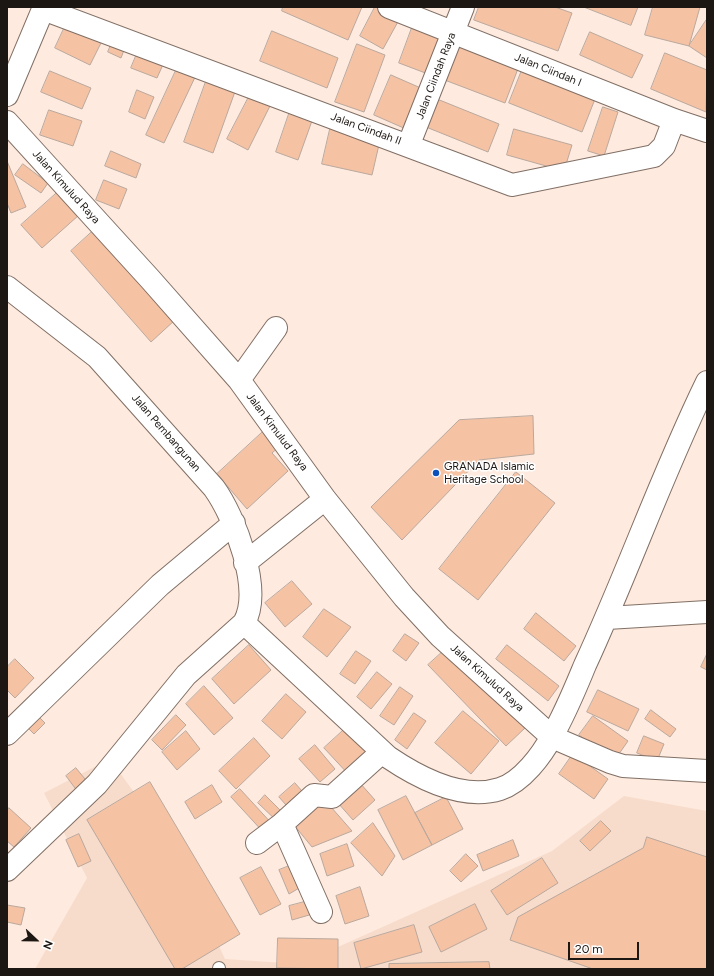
<!DOCTYPE html>
<html>
<head>
<meta charset="utf-8">
<style>
	body { margin:0 }
	#map { position:relative; width:714px; height:976px; overflow:hidden; background:#feeade; font-family:Figtree,sans-serif }
	canvas { display:block }
	.frame { position:absolute; inset:0; border:8px solid #1d1713; pointer-events:none }
	.north { position:absolute; left:16px; top:920px; width:40px; height:40px; -webkit-text-stroke:3px #fff; paint-order:stroke; rotate:112deg; font-size:11px; font-weight:700; line-height:16px; text-align:center; color:#1d1713 }
	.north::after { content:''; display:block; margin:auto; width:14px; height:18px; background:#1d1713; clip-path:polygon(50% 0,100% 100%,50% 72%,0 100%) }
	.scale { position:absolute; left:568px; top:942px; width:71px; height:18px; box-sizing:border-box; border:2px solid #1d1713; border-top:0; padding-left:5px; font-size:12px; line-height:14px; white-space:nowrap; color:#1d1713; -webkit-text-stroke:3px #fff; paint-order:stroke }
</style>
</head>
<body>
<div id="map">
<canvas width="714" height="976"></canvas>
<div class="frame"></div>
<div class="north">N</div>
<div class="scale">20 m</div>
</div>
<script>
const c = document.querySelector('canvas').getContext('2d');
c.lineJoin = 'round';
function paint(path, color) {
  c.fillStyle = color;
  c.fill(path, 'evenodd');
}
function strokePath(path, color, width, dash) {
  c.strokeStyle = color;
  c.lineWidth = width;
  c.lineCap = dash ? 'butt' : 'round';
  c.setLineDash(dash || []);
  c.stroke(path);
}
function label(font, color, halo, rows, align = 'center') {
  c.font = font + ' Figtree,sans-serif';
  c.lineWidth = 3;
  c.setLineDash([]);
  c.textBaseline = 'middle';
  c.strokeStyle = halo;
  c.fillStyle = color;
  for (const [text, x, y, turn = 0] of rows) {
    c.save();
    c.translate(x, y);
    c.rotate((+turn || 0) * Math.PI / 180);
    c.textAlign = isNaN(turn) ? turn : align;
    if (halo) c.strokeText(text, 0, 0);
    c.fillText(text, 0, 0);
    c.restore();
  }
}
const built = new Path2D(`
	M 110,759 L 172,845 L 225,959 L 300,964 L 552,851 L 624,796 L 707,811 L 707,969 L 35,969 L 87,878 L 44,793 Z`);
const building = new Path2D(`
	M 283,7 L 362,7 L 348,40 L 282,11 Z
	M 375,7 L 379,7 L 400,18 L 383,49 L 360,36 Z
	M 479,7 L 555,7 L 572,13 L 558,51 L 474,20 Z
	M 584,7 L 638,7 L 631,25 Z
	M 653,7 L 700,7 L 689,46 L 645,35 Z
	M 707,19 L 707,58 L 689,46 Z
	M 68,20 L 104,37 L 90,65 L 55,48 Z
	M 413,25 L 442,36 L 428,74 L 399,63 Z
	M 272,31 L 338,58 L 327,88 L 260,61 Z
	M 590,32 L 643,55 L 632,78 L 580,55 Z
	M 113,40 L 126,45 L 121,58 L 108,52 Z
	M 456,43 L 519,66 L 505,103 L 442,79 Z
	M 357,44 L 385,55 L 364,112 L 335,102 Z
	M 139,49 L 165,60 L 157,78 L 131,68 Z
	M 665,53 L 707,70 L 706,112 L 651,89 Z
	M 179,64 L 197,73 L 164,143 L 146,135 Z
	M 524,65 L 597,94 L 582,132 L 509,103 Z
	M 50,71 L 91,88 L 82,109 L 41,92 Z
	M 391,75 L 423,89 L 406,129 L 374,115 Z
	M 208,76 L 237,86 L 213,153 L 184,142 Z
	M 253,89 L 273,100 L 248,150 L 227,139 Z
	M 137,90 L 154,97 L 145,119 L 129,112 Z
	M 437,99 L 499,124 L 488,152 L 426,127 Z
	M 603,107 L 618,112 L 604,156 L 588,151 Z
	M 49,110 L 82,121 L 73,146 L 40,135 Z
	M 290,111 L 313,118 L 298,160 L 276,152 Z
	M 331,125 L 381,136 L 372,175 L 322,164 Z
	M 514,129 L 572,145 L 564,171 L 507,155 Z
	M 111,151 L 141,164 L 136,178 L 105,166 Z
	M 7,161 L 26,207 L 11,213 L 7,203 Z
	M 23,164 L 48,183 L 41,193 L 15,175 Z
	M 104,180 L 127,189 L 119,209 L 96,200 Z
	M 59,191 L 79,215 L 42,248 L 21,225 Z
	M 94,230 L 175,320 L 151,342 L 71,251 Z
	M 533,416 L 534,454 L 479,460 L 402,540 L 371,507 L 459,420 Z
	M 266,429 L 281,445 L 272,453 L 288,471 L 247,509 L 217,474 Z
	M 516,472 L 555,503 L 478,600 L 439,569 Z
	M 292,581 L 312,604 L 285,627 L 265,603 Z
	M 324,609 L 351,627 L 327,657 L 303,637 Z
	M 536,613 L 576,646 L 564,661 L 524,629 Z
	M 405,634 L 419,643 L 406,661 L 393,651 Z
	M 249,645 L 271,670 L 234,704 L 212,679 Z
	M 507,645 L 559,686 L 548,701 L 496,659 Z
	M 448,647 L 525,728 L 506,746 L 428,665 Z
	M 356,651 L 371,661 L 355,684 L 340,674 Z
	M 707,654 L 707,670 L 701,667 Z
	M 15,659 L 34,678 L 15,698 L 7,690 L 7,667 Z
	M 377,672 L 392,684 L 371,709 L 357,697 Z
	M 204,686 L 233,718 L 214,735 L 186,704 Z
	M 400,687 L 413,696 L 394,725 L 380,716 Z
	M 598,690 L 639,709 L 628,731 L 587,712 Z
	M 286,694 L 306,712 L 282,739 L 262,721 Z
	M 651,710 L 676,729 L 670,737 L 645,719 Z
	M 463,711 L 499,741 L 471,774 L 435,743 Z
	M 35,713 L 45,723 L 34,734 L 24,724 Z
	M 414,713 L 426,721 L 407,749 L 395,740 Z
	M 176,715 L 186,725 L 162,750 L 152,740 Z
	M 593,716 L 628,741 L 614,761 L 579,735 Z
	M 347,727 L 373,755 L 350,776 L 324,748 Z
	M 186,731 L 200,749 L 177,770 L 162,752 Z
	M 644,736 L 664,744 L 657,761 L 637,753 Z
	M 254,738 L 270,756 L 236,789 L 219,771 Z
	M 315,745 L 335,769 L 320,782 L 299,759 Z
	M 573,754 L 608,779 L 594,799 L 559,774 Z
	M 76,768 L 89,784 L 78,792 L 66,776 Z
	M 150,782 L 240,934 L 182,969 L 175,969 L 87,820 Z
	M 295,783 L 308,798 L 292,812 L 279,797 Z
	M 360,783 L 375,800 L 353,820 L 338,803 Z
	M 212,785 L 222,802 L 195,819 L 185,802 Z
	M 240,789 L 274,826 L 265,834 L 231,797 Z
	M 265,795 L 286,816 L 279,823 L 258,803 Z
	M 406,796 L 432,845 L 403,860 L 378,810 Z
	M 446,797 L 463,829 L 432,845 L 415,813 Z
	M 324,799 L 352,831 L 312,847 L 294,825 Z
	M 9,808 L 31,828 L 14,847 L 7,841 L 7,811 Z
	M 601,821 L 611,831 L 590,851 L 580,841 Z
	M 373,823 L 395,856 L 382,876 L 351,843 Z
	M 79,834 L 91,861 L 78,867 L 66,840 Z
	M 647,837 L 707,857 L 707,969 L 593,969 L 510,940 L 518,917 L 643,848 Z
	M 513,840 L 519,856 L 483,871 L 477,855 Z
	M 347,844 L 354,866 L 327,876 L 320,854 Z
	M 466,854 L 478,866 L 461,882 L 450,871 Z
	M 542,858 L 558,883 L 507,915 L 491,891 Z
	M 297,863 L 306,884 L 289,894 L 279,870 Z
	M 261,867 L 281,904 L 260,915 L 240,878 Z
	M 360,887 L 369,916 L 345,924 L 336,896 Z
	M 312,900 L 316,913 L 292,920 L 289,906 Z
	M 475,904 L 487,929 L 441,952 L 429,927 Z
	M 7,905 L 25,908 L 21,925 L 7,922 Z
	M 414,925 L 422,952 L 361,969 L 354,943 Z
	M 278,938 L 338,939 L 338,969 L 277,968 Z
	M 489,962 L 490,969 L 389,969 L 389,964 Z`);
const lane = new Path2D(`
	M 219,969 L 219,968`);
const street = new Path2D(`
	M 389,7 L 674,120 L 707,131
	M 43,9 L 512,185 L 654,156 L 664,146 L 674,120
	M 7,122 L 150,279 L 239,380 L 325,499 L 404,597 L 440,636 L 552,737 L 610,762 L 623,766 L 707,771
	M 409,144 L 463,7
	M 7,287 L 97,357 L 214,488 C 235,517 263,590 244,623 L 186,675 L 97,784 L 7,870
	M 239,380 L 276,328
	M 245,563 L 325,499
	M 607,618 L 707,612
	M 244,623 L 388,757 C 419,778 462,801 500,789 C 522,782 542,755 552,736 C 565,714 575,689 585,665 C 628,572 662,474 707,382
	M 7,734 L 160,585 L 234,523
	M 282,824 L 321,912
	M 257,843 L 282,824 L 314,795 L 332,797 L 382,752`);
const secondary = new Path2D(`
	M 7,95 L 44,7`);
const markers = [
	[436,473,4,"#0c51bb"]
];
const streetNames = [
	["Jalan Ciindah I",548,70,22],
	["Jalan Ciindah Raya",436,76,-69],
	["Jalan Ciindah II",366,129,20],
	["Jalan Kimulud Raya",66,187,48],
	["Jalan Kimulud Raya",277,432,53],
	["Jalan Pembangunan",166,433,49],
	["Jalan Kimulud Raya",487,678,42]
];
const poiNames = [
	["GRANADA Islamic",444,467],
	["Heritage School",444,480]
];
paint(built, '#f7dccc');
paint(building, '#f5c2a4');
strokePath(building, '#baa89d', 1);
strokePath(lane, '#816f65', 14);
strokePath(street, '#816f65', 24);
strokePath(secondary, '#816f65', 24);
strokePath(lane, '#fff', 12);
strokePath(street, '#fff', 22);
strokePath(secondary, '#fff', 22);
for (const [x, y, r, color] of markers) {
  const dot = new Path2D();
  dot.arc(x, y, r, 0, 2 * Math.PI);
  c.fillStyle = color;
  c.fill(dot);
  strokePath(dot, '#fff', 1.5);
}
label('11px', '#1d1713', '#fff', streetNames);
label('11px', '#1d1713', '#fff', poiNames, 'left');
</script>
</body>
</html>
